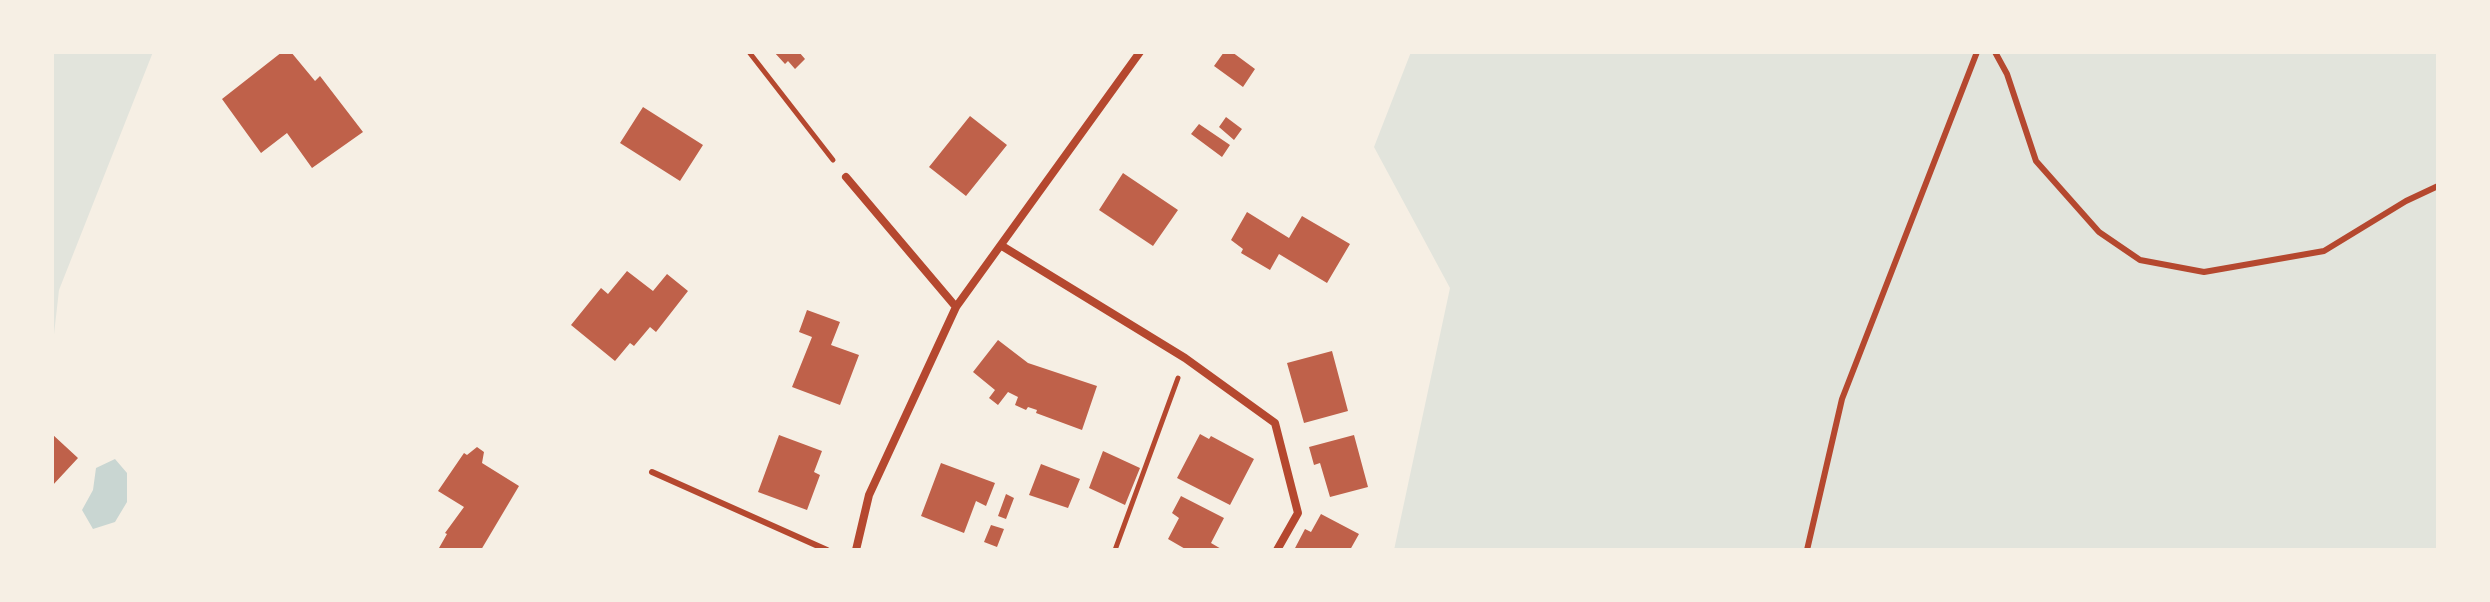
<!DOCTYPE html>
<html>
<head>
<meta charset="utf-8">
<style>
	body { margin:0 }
	#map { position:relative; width:2490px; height:602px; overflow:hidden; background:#f6efe4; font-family:"Work Sans",sans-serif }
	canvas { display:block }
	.frame { position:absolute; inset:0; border:54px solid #f6efe4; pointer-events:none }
</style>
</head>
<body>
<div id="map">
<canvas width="2490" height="602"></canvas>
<div class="frame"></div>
</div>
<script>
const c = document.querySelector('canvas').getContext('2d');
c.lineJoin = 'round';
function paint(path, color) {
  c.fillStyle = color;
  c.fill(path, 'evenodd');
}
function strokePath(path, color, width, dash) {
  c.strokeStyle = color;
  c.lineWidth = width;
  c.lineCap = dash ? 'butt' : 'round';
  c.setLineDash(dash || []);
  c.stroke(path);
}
const green = new Path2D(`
	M 52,52 L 153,52 L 59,290 L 52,352 Z
	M 1411,52 L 2438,52 L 2438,550 L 1394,550 L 1450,288 L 1374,147 Z`);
const water = new Path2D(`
	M 115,459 L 127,473 L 127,502 L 115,522 L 93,529 L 82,510 L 93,490 L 96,468 Z`);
const building = new Path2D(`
	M 282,52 L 291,52 L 315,81 L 320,76 L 363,132 L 312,168 L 287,133 L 261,153 L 222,99 Z
	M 774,52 L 799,52 L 805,59 L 795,69 L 788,61 L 785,64 Z
	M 1224,52 L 1232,52 L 1255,69 L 1243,87 L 1214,66 Z
	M 643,107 L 703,145 L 680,181 L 620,143 Z
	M 970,116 L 1007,145 L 966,196 L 929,167 Z
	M 1226,117 L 1242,129 L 1234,140 L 1219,127 Z
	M 1199,124 L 1230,145 L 1222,157 L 1191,134 Z
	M 1123,173 L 1178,210 L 1153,246 L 1099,210 Z
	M 1247,212 L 1289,238 L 1302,216 L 1350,244 L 1327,283 L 1279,254 L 1270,270 L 1241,253 L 1243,249 L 1231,240 Z
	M 627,271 L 653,291 L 667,274 L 688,291 L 656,332 L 650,327 L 634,346 L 630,343 L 615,361 L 571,325 L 601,288 L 608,294 Z
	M 807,310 L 840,322 L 831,345 L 859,355 L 840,405 L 792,387 L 812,337 L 799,332 Z
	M 998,340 L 1028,363 L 1097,386 L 1082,430 L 1036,413 L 1037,410 L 1028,407 L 1026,410 L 1015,405 L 1018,397 L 1008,392 L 998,405 L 989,398 L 995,390 L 973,372 Z
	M 1332,351 L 1348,411 L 1304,423 L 1287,363 Z
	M 52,434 L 78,458 L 52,486 Z
	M 1200,434 L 1209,439 L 1211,436 L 1254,459 L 1230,505 L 1177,478 Z
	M 779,435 L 822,451 L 814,472 L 820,475 L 807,510 L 758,492 Z
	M 1354,435 L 1368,487 L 1330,497 L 1320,463 L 1314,465 L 1309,447 Z
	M 477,447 L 484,452 L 482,463 L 519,486 L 481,550 L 443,550 L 439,548 L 447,534 L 445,533 L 464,507 L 438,491 L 464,453 L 467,455 Z
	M 1103,451 L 1140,468 L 1125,505 L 1089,488 Z
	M 941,463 L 995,483 L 986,506 L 976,501 L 964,533 L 921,516 Z
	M 1041,464 L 1080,479 L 1068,508 L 1029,495 Z
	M 1006,494 L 1014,498 L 1006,519 L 998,516 Z
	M 1181,496 L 1224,518 L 1211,543 L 1223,550 L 1187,550 L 1168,539 L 1179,518 L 1172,513 Z
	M 1321,514 L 1359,534 L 1350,550 L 1294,550 L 1305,529 L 1311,532 Z
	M 991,525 L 1004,529 L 997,547 L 984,542 Z`);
const path = new Path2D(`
	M 749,52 L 833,160
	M 1115,550 L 1178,378`);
const service = new Path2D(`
	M 1995,52 L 2007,74 L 2036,161 L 2099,232 L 2140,260 L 2204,272 L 2324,251 L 2406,201 L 2438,186
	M 652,472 L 827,550
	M 1807,550 L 1842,399 L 1977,52`);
const minor = new Path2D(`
	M 846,177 L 956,307
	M 1002,246 L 1185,358 L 1275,423 L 1298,513 L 1277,550
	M 856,550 L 869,495 L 956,307 L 1140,52`);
paint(green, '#e2e4dc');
paint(water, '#c9d6d2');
paint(building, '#bf614a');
strokePath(path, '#b5482f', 5);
strokePath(service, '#b5482f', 6);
strokePath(minor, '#b5482f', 8);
</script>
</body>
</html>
